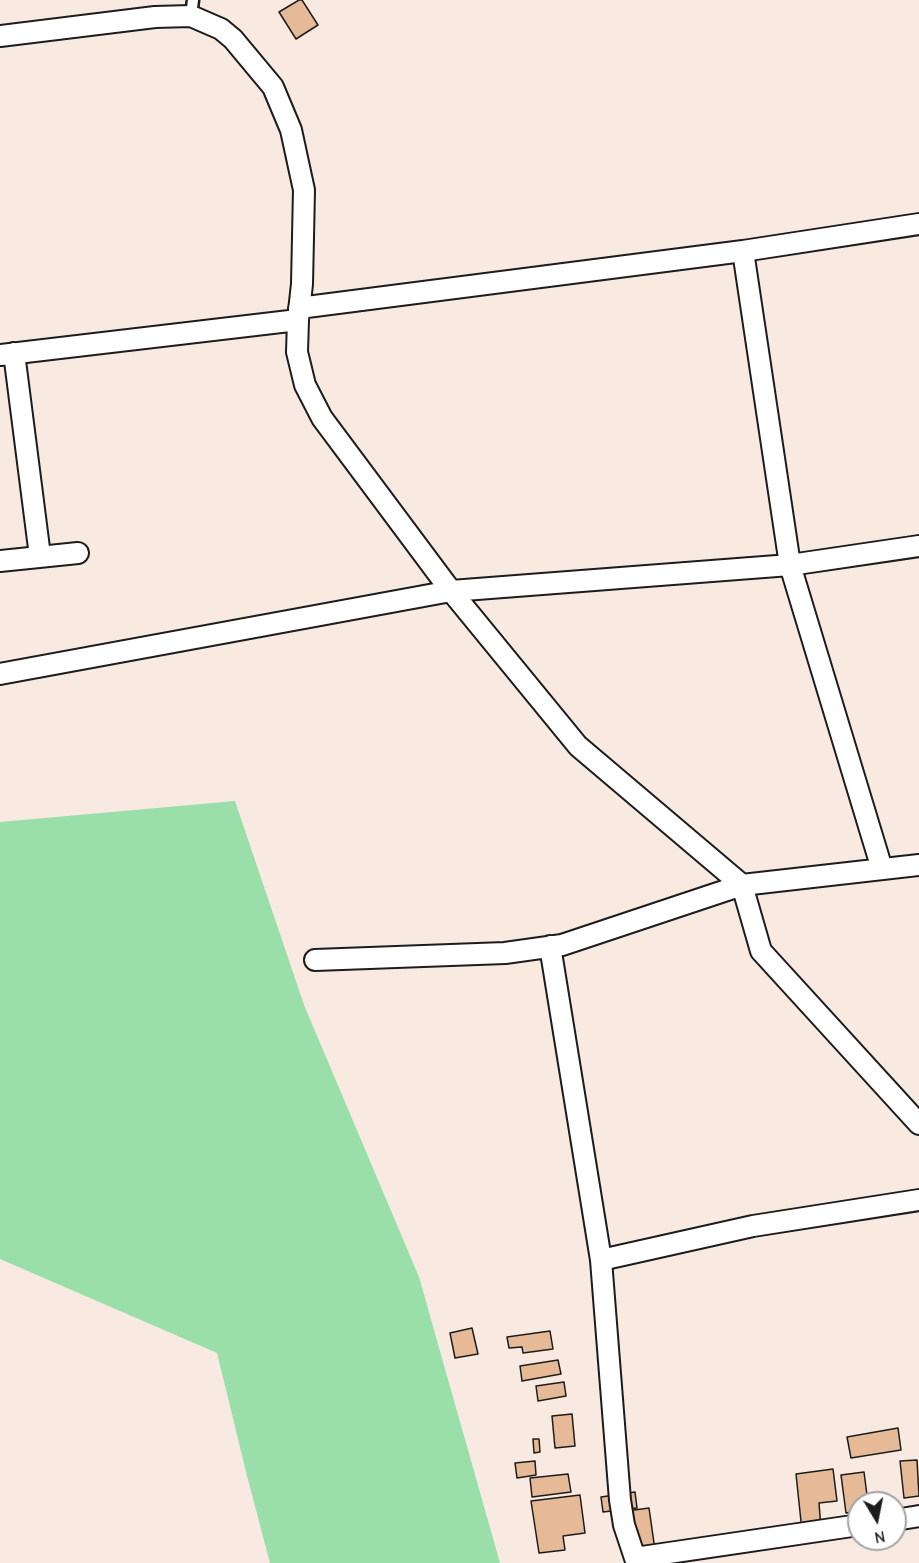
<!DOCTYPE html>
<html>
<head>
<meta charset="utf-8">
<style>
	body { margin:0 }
	#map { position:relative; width:919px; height:1563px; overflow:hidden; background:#f8eae0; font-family:"Comic Neue",sans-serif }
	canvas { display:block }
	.north { position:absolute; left:847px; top:1491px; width:60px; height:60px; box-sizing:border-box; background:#fff; border:2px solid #a4a4a4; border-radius:50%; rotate:170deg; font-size:16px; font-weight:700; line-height:24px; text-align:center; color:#1c1c1c }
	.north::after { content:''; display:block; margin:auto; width:21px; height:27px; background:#1c1c1c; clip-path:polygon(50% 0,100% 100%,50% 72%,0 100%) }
</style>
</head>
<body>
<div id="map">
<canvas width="919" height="1563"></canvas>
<div class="north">N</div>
</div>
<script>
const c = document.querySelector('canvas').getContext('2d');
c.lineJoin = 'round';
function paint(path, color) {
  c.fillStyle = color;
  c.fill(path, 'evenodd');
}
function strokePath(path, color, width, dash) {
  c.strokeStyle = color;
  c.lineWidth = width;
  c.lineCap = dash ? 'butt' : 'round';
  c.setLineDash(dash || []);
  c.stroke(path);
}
const green = new Path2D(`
	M 235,801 L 304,1005 L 419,1277 L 500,1563 L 270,1563 L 247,1476 L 217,1353 L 0,1259 L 0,822 Z`);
const building = new Path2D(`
	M 299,0 L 302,0 L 318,25 L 296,39 L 279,12 Z
	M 472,1328 L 478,1354 L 455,1358 L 450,1333 Z
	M 550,1331 L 553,1349 L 523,1353 L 522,1347 L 509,1348 L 507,1337 Z
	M 558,1360 L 561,1374 L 522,1381 L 520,1366 Z
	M 564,1382 L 566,1396 L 538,1401 L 536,1386 Z
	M 572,1414 L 575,1446 L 555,1448 L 552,1416 Z
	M 898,1428 L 901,1450 L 851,1458 L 847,1437 Z
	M 533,1439 L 539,1439 L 540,1452 L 534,1453 Z
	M 917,1460 L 919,1496 L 904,1498 L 900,1461 Z
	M 535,1461 L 536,1475 L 517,1478 L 515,1463 Z
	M 833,1469 L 837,1501 L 819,1503 L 821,1529 L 802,1531 L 796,1474 Z
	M 864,1472 L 868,1503 L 859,1503 L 859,1511 L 846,1513 L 841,1475 Z
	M 568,1474 L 571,1492 L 532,1497 L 530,1478 Z
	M 635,1492 L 637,1508 L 603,1512 L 601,1497 Z
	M 580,1495 L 585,1533 L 563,1536 L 565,1550 L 539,1553 L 531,1501 Z
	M 649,1508 L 655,1550 L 633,1553 L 627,1511 Z`);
const lane = new Path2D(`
	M 191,16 L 193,0`);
const street = new Path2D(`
	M 0,36 L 155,17 L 191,16 L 221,29 L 233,39 L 273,87 L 291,130 L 304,190 L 302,284 L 298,320 L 297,352 L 305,385 L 322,418 L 451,591 L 578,746 L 742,885 L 761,951 L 919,1124
	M 743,251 L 790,565 L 882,869
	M 299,308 L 743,251 L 919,224
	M 14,353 L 40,556
	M 0,355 L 298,320
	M 0,561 L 78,553
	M 0,674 L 451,591 L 790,565 L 919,546
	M 550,946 L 601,1260 L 620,1500 L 624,1525 L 635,1558 L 859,1525
	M 315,960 L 505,953 L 562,945 L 742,885 L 919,865
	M 601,1260 L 753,1226 L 919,1200
	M 895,1520 L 919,1516`);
paint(green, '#9adeaa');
paint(building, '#e6ba96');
strokePath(building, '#1c1c1c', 1.5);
strokePath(lane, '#1c1c1c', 15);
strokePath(street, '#1c1c1c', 24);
strokePath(lane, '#fff', 10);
strokePath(street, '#fff', 20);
</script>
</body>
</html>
